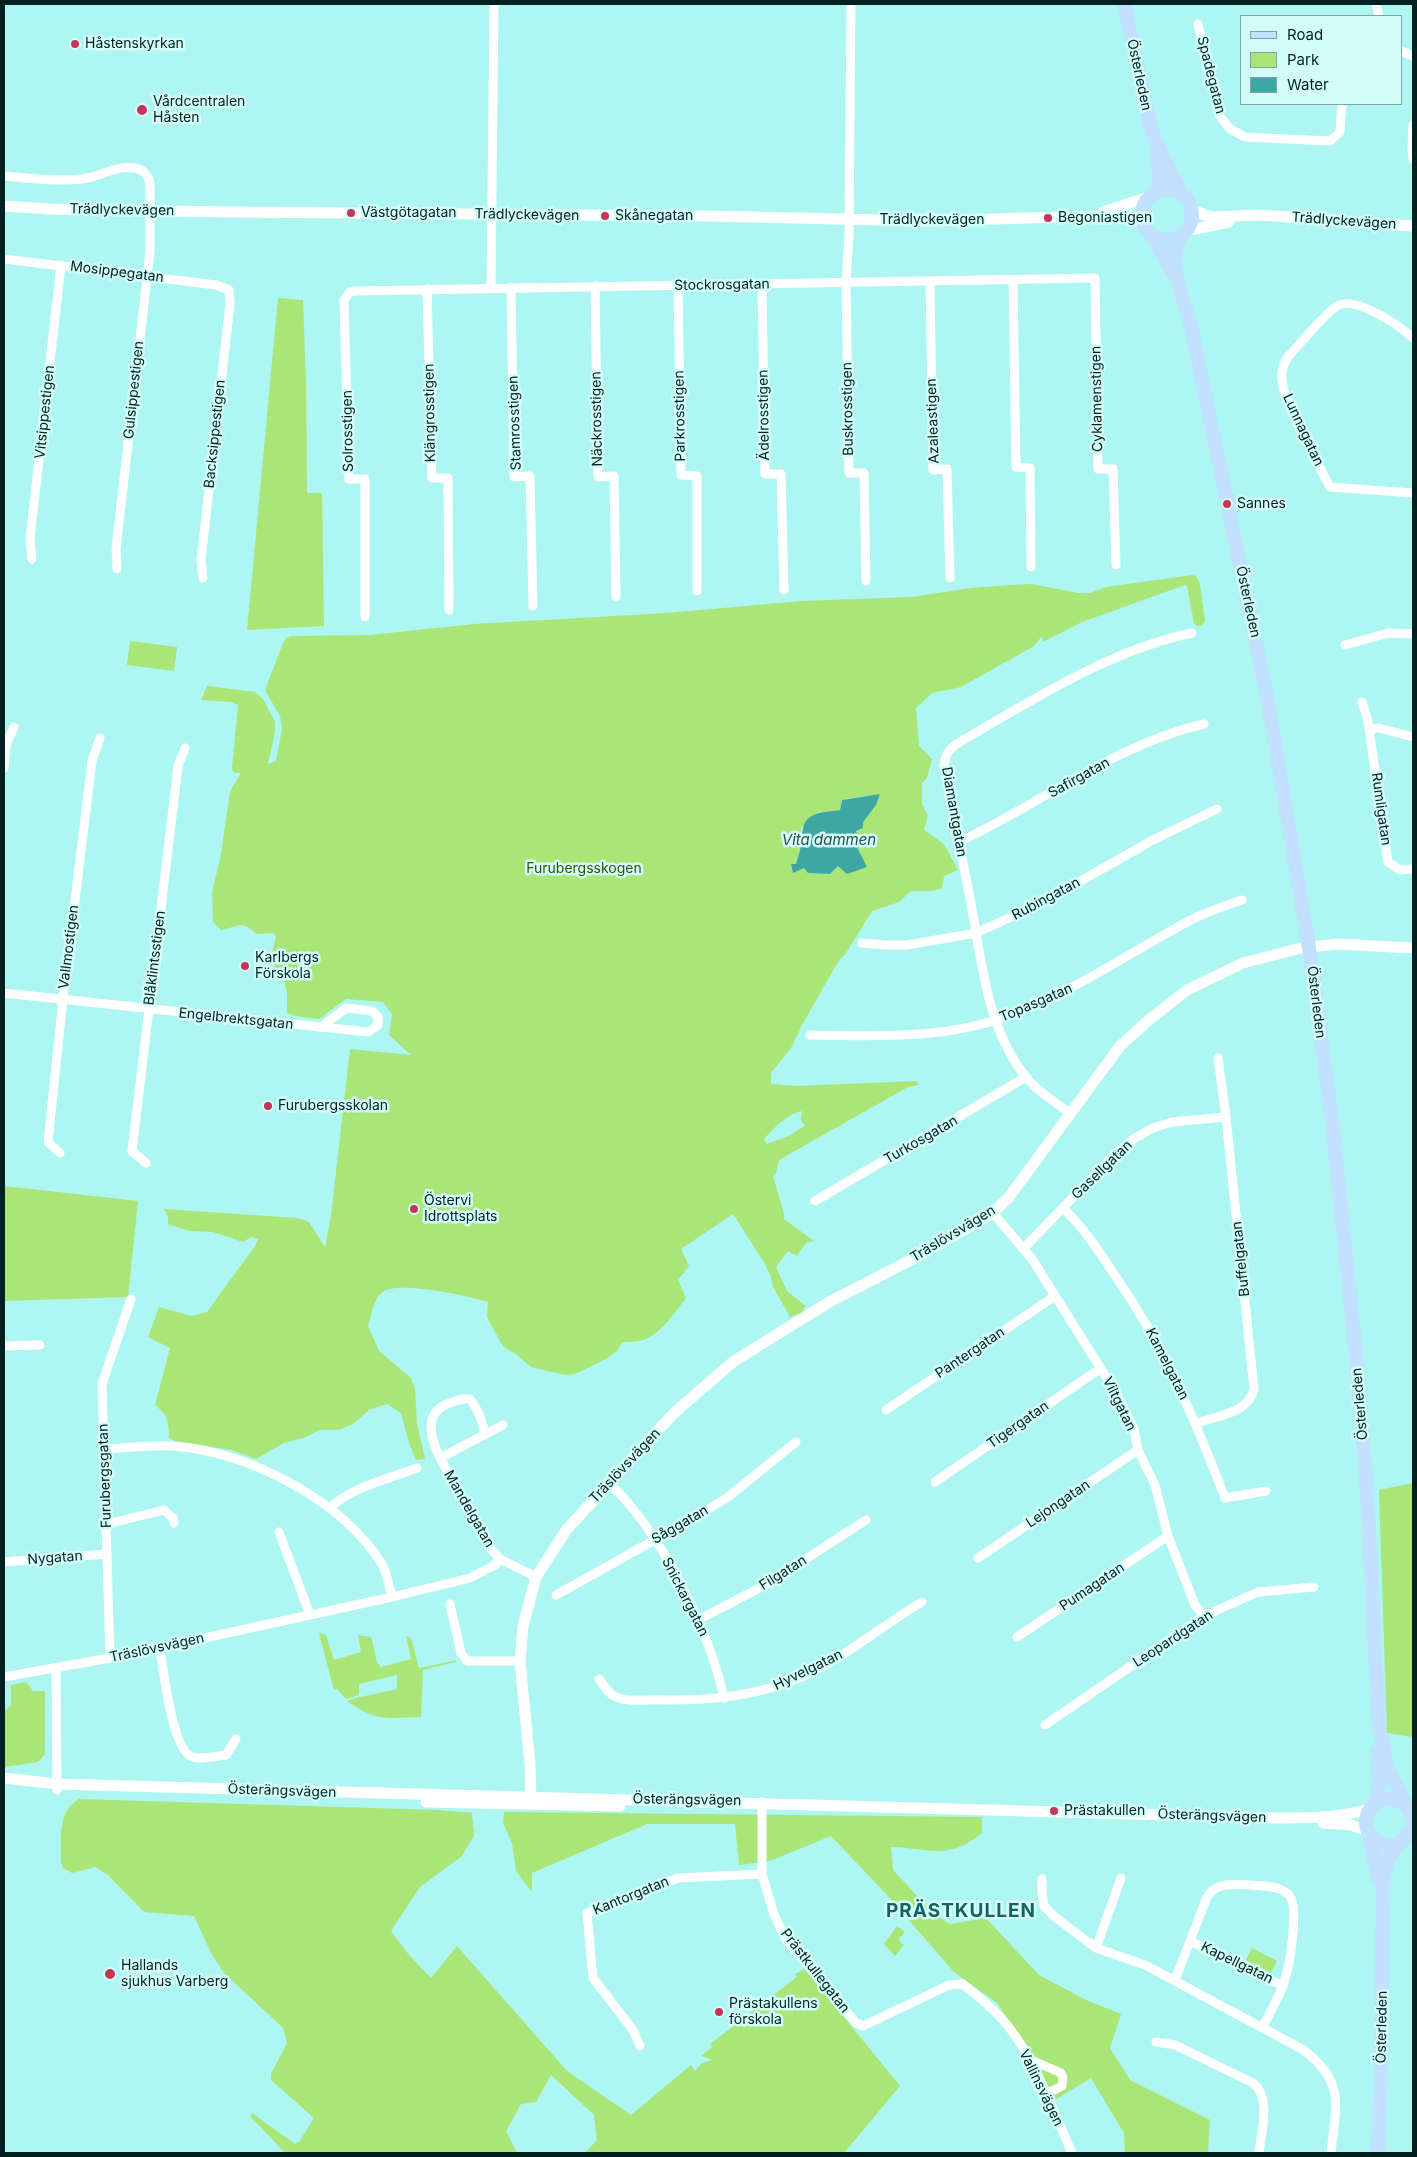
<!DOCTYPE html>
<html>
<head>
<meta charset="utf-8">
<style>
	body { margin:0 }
	#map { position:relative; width:1417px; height:2157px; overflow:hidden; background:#adf6f2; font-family:Inter,sans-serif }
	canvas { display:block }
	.frame { position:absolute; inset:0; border:5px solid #02201f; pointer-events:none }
	.legend { position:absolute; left:1240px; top:15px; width:162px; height:90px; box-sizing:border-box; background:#d3fdfb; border:1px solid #7fa5a3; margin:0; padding:6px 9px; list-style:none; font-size:15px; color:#02201f }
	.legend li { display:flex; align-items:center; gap:10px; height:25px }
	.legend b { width:25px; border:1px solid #7fa5a3 }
</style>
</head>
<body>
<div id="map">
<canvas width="1417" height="2157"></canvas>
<div class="frame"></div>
<ul class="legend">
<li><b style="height:6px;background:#c2e0ff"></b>Road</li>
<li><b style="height:14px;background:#aae577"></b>Park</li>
<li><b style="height:14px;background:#3ea7a3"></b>Water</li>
</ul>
</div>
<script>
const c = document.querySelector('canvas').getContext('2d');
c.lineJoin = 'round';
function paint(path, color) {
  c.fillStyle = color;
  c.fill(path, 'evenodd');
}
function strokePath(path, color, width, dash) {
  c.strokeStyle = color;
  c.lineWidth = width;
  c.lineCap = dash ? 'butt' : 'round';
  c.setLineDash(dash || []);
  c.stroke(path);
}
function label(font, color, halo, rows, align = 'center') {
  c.font = font + ' Inter,sans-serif';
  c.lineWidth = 5;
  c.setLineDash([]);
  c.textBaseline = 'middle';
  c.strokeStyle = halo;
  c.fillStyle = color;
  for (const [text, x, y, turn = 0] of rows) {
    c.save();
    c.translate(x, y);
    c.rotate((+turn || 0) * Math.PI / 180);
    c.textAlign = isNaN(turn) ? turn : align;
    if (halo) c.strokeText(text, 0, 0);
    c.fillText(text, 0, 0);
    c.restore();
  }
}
const green = new Path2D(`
	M 278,298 L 303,300 L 306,383 L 307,493 L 322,493 L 324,626 L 247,630 Z
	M 1192,575 L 1196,576 L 1200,584 L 1205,621 L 1202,626 L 1197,626 L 1194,623 L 1187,586 L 1185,585 L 1082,622 L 1043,642 L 1042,636 L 1034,646 L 961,687 L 932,693 L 916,708 L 919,746 L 932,759 L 927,778 L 922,783 L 922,804 L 928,816 L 924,830 L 944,844 L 958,870 L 944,876 L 942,888 L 933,891 L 911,891 L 899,902 L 872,911 L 846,953 L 838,962 L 803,1023 L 791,1048 L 771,1073 L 771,1084 L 797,1086 L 917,1081 L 918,1085 L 908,1087 L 779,1160 L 776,1173 L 773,1176 L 784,1214 L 784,1219 L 814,1241 L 806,1243 L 797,1256 L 788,1251 L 776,1267 L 787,1291 L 806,1306 L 801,1313 L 790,1317 L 773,1287 L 771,1277 L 765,1264 L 733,1214 L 681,1249 L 689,1266 L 678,1280 L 686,1298 C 674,1313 661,1334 643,1340 C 637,1342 629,1342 622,1342 L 617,1351 L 604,1360 L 575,1374 L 565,1375 L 531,1367 L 516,1354 L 505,1348 L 501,1343 L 487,1317 L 488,1302 C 469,1296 401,1281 384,1291 C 374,1297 371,1316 368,1326 L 379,1351 L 411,1378 L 415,1389 L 417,1424 L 425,1459 L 416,1460 L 409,1443 L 401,1413 L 387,1404 L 369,1410 L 353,1424 L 339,1430 L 319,1430 L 306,1437 L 284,1443 L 256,1459 L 231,1450 L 175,1441 L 169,1438 C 169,1422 168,1415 155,1405 L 170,1348 L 148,1337 L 159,1307 L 191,1316 L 207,1312 L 255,1246 L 258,1239 L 251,1237 L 243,1242 L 213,1232 L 189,1231 L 168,1224 L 168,1217 L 164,1209 L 298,1218 L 309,1222 L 325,1247 L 331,1216 L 350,1049 L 411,1055 L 389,1035 L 392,1014 L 383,1002 L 346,999 L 319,1019 L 295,1016 L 287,1013 L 287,994 L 283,975 L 277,974 L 271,958 L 276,936 L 273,933 L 256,934 C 243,919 238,927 221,930 L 213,922 L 212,893 L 221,854 L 230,791 L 241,773 L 233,772 L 232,767 L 238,705 L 231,702 L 201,700 L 207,686 L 255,692 L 263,699 L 275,722 L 275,732 L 268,764 L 276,761 L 282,729 L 280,716 L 265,690 L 283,643 L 286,638 L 291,636 L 370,635 L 474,624 L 667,613 L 801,601 L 912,597 L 971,588 L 1009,585 L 1032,584 L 1078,593 L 1090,593 L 1106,587 ZM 880,794 C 871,819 846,826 861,854 L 838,866 L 830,874 L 808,873 L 804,867 L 796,864 L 802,840 L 801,828 L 818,812 L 831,813 L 840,810 L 842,800 C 854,796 868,797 880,794 ZM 802,1111 L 801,1121 L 805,1125 L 791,1135 L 767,1144 L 764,1139 C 774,1128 787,1114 802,1111 Z
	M 130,641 L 177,647 L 174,671 L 127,665 Z
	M 4,1186 L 138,1201 L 128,1297 L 4,1301 Z
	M 1413,1483 L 1413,1737 L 1387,1733 L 1379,1490 Z
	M 319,1633 L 326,1635 L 334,1660 L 361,1652 L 358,1635 L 371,1637 L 377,1662 L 381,1667 L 411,1659 L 406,1636 L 411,1638 L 419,1668 L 458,1660 L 455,1662 L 423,1670 L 421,1717 C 386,1718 377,1722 347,1701 C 362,1695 380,1694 397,1689 L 397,1675 L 359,1684 L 359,1695 L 346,1699 L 337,1689 L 334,1690 Z
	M 26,1682 L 33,1691 L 45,1691 L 45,1754 L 38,1762 L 4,1767 L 4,1711 L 11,1705 L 11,1685 Z
	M 79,1799 L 438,1810 L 472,1813 L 474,1835 L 462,1856 L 420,1887 L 391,1931 L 409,1955 L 431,1978 L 457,1946 L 567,2071 L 631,2115 L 691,2065 L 695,2071 L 702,2063 L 713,2060 L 701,2056 L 712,2047 L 710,2044 L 797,1977 L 795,1974 L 805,1969 L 900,2086 L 844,2153 L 585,2153 L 597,2140 L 594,2115 L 551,2075 L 536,2102 L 521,2104 L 506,2131 L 517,2153 L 285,2153 L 250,2116 L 252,2113 L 295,2144 L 299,2142 L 314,2118 L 271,2080 L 271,2074 L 287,2043 L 283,2028 L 224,1973 L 212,1955 L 194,1916 L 144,1912 L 108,1875 L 95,1867 L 72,1873 L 63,1868 L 61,1862 C 62,1839 56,1812 79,1799 Z
	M 504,1812 L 982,1817 L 982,1833 C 948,1861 930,1848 891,1847 L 893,1870 L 934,1914 L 950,1924 L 986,1918 L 1039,1975 L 1086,2000 L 1121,2014 L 1110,2048 L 1130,2080 L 1210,2120 L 1208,2153 L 1125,2153 L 1124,2133 L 1091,2078 L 1055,2100 L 1035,2061 L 997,2003 L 954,1972 L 886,1894 L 831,1836 L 770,1861 L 739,1865 L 735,1824 L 647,1824 L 532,1873 L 532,1892 L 516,1871 L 512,1843 L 503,1823 Z
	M 897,1926 L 905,1932 L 898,1940 L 904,1945 L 895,1956 L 884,1944 Z
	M 1252,1948 L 1277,1961 L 1271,1973 L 1246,1960 Z`);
const water = new Path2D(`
	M 880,794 L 876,805 L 863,822 L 863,828 L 856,831 L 859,839 L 856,845 L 867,867 L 847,874 L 838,866 L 830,874 L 808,873 L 804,868 L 793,873 L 791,864 L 796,864 C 798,856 801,848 802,840 C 803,827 802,820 816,814 C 823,811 832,812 840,810 L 842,800 Z`);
const minor = new Path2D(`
	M 851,4 L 849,233 L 846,283 L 849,473 L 864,473 L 866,581
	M 1376,4 L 1379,16
	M 1198,24 L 1219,115 L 1230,129 L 1245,137 L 1330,141 L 1340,132 L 1342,104
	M 1401,51 L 1413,56
	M 1413,125 L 1412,148 L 1413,159
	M 4,176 C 29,178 56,182 82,179 C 99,177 117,165 134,168 C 143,169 148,175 150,183 L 150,251 L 116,549 L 117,569
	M 4,259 L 216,285 L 229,290 L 230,304 L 201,560 L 203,578
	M 1013,280 L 1016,467 L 1030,468 L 1031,567
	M 930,281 L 933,470 L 947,469 L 950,578
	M 762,284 L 765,474 L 781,474 L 784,590
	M 678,285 L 681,475 L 697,476 L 697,591
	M 595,286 L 598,477 L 614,476 L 616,597
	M 491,287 L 494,4
	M 511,287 L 514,477 L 530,476 L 533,606
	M 427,289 L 432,478 L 448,478 L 449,610
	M 1413,338 C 1400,326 1355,295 1337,306 C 1324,314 1300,344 1288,357 C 1284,364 1281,370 1282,379 C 1283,403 1318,463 1330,487 L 1413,493
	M 32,559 L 30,539 L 61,265
	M 365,617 L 365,479 L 349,479 L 344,300 L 350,292 L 355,291 L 1095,278 L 1098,469 L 1113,469 L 1116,565
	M 1345,645 L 1388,633 L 1413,634
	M 1362,702 L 1368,721 L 1388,862 L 1400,870 L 1413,869
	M 1370,729 L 1379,728 L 1413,737
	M 4,768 L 6,745 L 14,727
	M 959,842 C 1041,804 1115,744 1204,724
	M 862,943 L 885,945 L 907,945 L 976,933 L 1040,904 L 1153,840 L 1217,809
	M 4,993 L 368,1032 L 378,1025 L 378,1017 L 372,1011 L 346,1008 L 320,1028
	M 810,1035 C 871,1036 937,1039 996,1020 C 1065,998 1125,955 1189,921 C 1206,912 1224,906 1242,900
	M 1070,1113 C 1055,1102 1038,1092 1026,1077 C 988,1030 982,966 972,909 C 963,862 954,814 944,767 C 945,755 948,750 958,743 C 1033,700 1107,651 1192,633
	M 60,1153 L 48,1142 L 63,999 L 92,761 L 100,738
	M 146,1163 L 132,1151 L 178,766 L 185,748
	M 815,1201 L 1026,1077
	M 1063,1208 C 1083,1227 1099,1251 1114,1274 C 1164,1346 1194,1417 1225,1498 L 1266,1491
	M 993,1213 L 1032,1259 L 1115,1391 L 1134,1429 L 1138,1450 L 1155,1485 L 1168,1536 L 1195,1605 L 1204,1616
	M 1023,1249 L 1117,1152 L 1135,1138 L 1153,1128 L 1172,1122 L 1226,1117
	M 4,1346 L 40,1345
	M 886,1410 L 1055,1296
	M 1197,1423 C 1217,1416 1249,1413 1254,1389 L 1226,1117 L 1218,1058
	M 105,1449 C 127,1448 151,1445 173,1446 C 248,1452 341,1499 382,1564 C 387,1573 389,1587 392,1597
	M 440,1458 C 431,1439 423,1414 447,1404 C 455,1401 461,1398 470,1399 C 478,1409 483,1422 485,1435
	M 935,1482 L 1101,1368
	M 609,1483 C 661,1531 709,1630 724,1698
	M 330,1508 C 349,1488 391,1478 417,1468
	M 107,1524 L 164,1510 L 173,1518 L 174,1523
	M 279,1532 L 310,1615
	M 978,1558 L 1138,1450
	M 500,1559 L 491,1549 L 440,1458 L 503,1425
	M 4,1562 L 107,1554
	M 556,1595 L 687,1522 L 728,1497 L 796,1442
	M 450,1604 L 461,1653 L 467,1661 L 520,1661
	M 698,1620 L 769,1583 L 866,1520
	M 1017,1637 L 1168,1536
	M 160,1648 C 163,1668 172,1750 192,1757 C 202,1760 216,1756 226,1755 L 236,1739
	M 110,1658 L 102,1384 L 131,1299
	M 56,1668 L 57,1790
	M 4,1677 L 132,1654 L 392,1597 L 470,1578 L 495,1565 L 500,1559 L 536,1577
	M 599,1679 C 603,1685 608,1693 614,1696 C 627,1703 649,1699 663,1700 C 722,1701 778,1693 829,1663 C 861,1644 890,1621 922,1602
	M 1045,1725 L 1204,1616 L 1258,1592 L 1314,1587
	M 762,1802 L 762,1874 L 774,1914 L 785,1938 L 856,2023 L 863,2026 L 949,1985 L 963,1984 C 979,1997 995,2010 1008,2026 C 1037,2063 1053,2110 1072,2153
	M 1406,1837 L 1413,1833
	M 1042,1879 L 1042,1893 L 1044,1906 L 1055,1917 L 1096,1948 L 1145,1965 L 1302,2049 C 1346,2081 1336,2105 1331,2153
	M 1190,1941 L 1283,1986
	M 1096,1948 L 1121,1878
	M 1175,1980 L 1207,1897 C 1216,1882 1233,1884 1249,1885 C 1262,1886 1279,1885 1289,1895 C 1300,1907 1289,1970 1283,1985 C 1278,2000 1269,2013 1263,2027
	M 1156,2042 L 1175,2045 L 1253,2083 C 1272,2098 1261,2132 1259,2153
	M 640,2046 L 633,2030 L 593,1978 L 587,1913 L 678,1878 L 762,1874
	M 1029,2059 L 1061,2073 L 1063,2078 L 1062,2086 L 1046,2094`);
const tertiary = new Path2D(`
	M 4,206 L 49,209 L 229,212 L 707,216 L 926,221 L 1129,215 L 1144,224
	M 1192,210 L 1211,217 L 1259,215 L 1413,226
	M 1103,212 L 1151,196
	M 1186,231 L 1229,222
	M 4,1778 L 57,1784 L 1275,1818 C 1308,1818 1338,1818 1370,1809
	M 426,1802 L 620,1806
	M 531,1802 L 530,1764 L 520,1662 L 523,1626 L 536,1577 L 567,1529 L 674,1413 L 734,1361 L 831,1301 L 915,1258 L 993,1213 L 1009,1197 L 1120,1046 L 1149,1020 L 1187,990 L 1243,963 L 1301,948 L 1337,944 L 1413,948
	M 1323,1823 L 1351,1825 L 1368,1831`);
const secondary = new Path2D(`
	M 1124,4 L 1151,128 C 1159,151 1172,172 1182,195
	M1142 215a25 25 0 1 1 50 0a25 25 0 1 1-50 0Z
	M 1156,193 L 1160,179 L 1156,149
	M 1151,234 L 1173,274
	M 1181,236 C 1166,258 1184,302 1191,326 L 1268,701 L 1309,947 L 1332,1120 L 1357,1366 L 1367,1491 L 1379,1728 L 1388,1768 L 1407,1808
	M1366 1822a23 23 0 1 1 46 0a23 23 0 1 1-46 0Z
	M 1373,1805 C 1383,1790 1377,1768 1377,1751
	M 1369,1834 L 1379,1881
	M 1378,2153 L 1381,2066 L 1383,1880 L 1389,1857 L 1403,1840`);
const markers = [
	[75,44,5,"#c53556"],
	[142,110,6,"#c53556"],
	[351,213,5,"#c53556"],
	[605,216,5,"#c53556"],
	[1048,218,5,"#c53556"],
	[1227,504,5,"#c53556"],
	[245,966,5,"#c53556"],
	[268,1106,5,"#c53556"],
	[414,1209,5,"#c53556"],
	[1054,1811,5,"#c53556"],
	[110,1974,6,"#c53556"],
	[719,2012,5,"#c53556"]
];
const poiNames = [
	["Håstenskyrkan",85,44],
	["Vårdcentralen",153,102],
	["Håsten",153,118],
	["Västgötagatan",361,213],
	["Skånegatan",615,216],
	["Begoniastigen",1058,218],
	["Sannes",1237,504],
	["Karlbergs",255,958],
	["Förskola",255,974],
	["Furubergsskolan",278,1106],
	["Östervi",424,1201],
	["Idrottsplats",424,1217],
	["Prästakullen",1064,1811],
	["Hallands",121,1966],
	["sjukhus Varberg",121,1982],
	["Prästakullens",729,2004],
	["förskola",729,2020]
];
const streetNames = [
	["Österleden",1139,75,78],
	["Spadegatan",1211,75,76],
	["Trädlyckevägen",122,210,1],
	["Trädlyckevägen",527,215,1],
	["Trädlyckevägen",932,220],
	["Trädlyckevägen",1344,221,4],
	["Mosippegatan",117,272,7],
	["Stockrosgatan",722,285,-1],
	["Gulsippestigen",134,390,-84],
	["Cyklamenstigen",1097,399,-91],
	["Buskrosstigen",848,409,-91],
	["Vitsippestigen",45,412,-84],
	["Klängrosstigen",430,413,-91],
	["Ädelrosstigen",764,415,-91],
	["Parkrosstigen",680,416,-91],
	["Näckrosstigen",597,419,-91],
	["Azaleastigen",933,421,-92],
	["Stamrosstigen",515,423,-92],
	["Lunnagatan",1303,430,65],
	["Solrosstigen",348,431,-91],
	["Backsippestigen",215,434,-84],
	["Österleden",1248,602,78],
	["Safirgatan",1079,778,-29],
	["Rumligatan",1381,809,82],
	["Diamantgatan",954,812,80],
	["Rubingatan",1046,899,-28],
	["Vallmostigen",69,947,-83],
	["Blåklintsstigen",155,958,-83],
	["Österleden",1316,1002,83],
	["Topasgatan",1036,1003,-23],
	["Engelbrektsgatan",236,1019,6],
	["Turkosgatan",921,1140,-30],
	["Gasellgatan",1102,1170,-44],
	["Träslövsvägen",953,1234,-31],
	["Buffelgatan",1241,1259,-96],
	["Pantergatan",970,1353,-34],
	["Kamelgatan",1167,1364,63],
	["Viltgatan",1119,1404,64],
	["Österleden",1360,1404,-95],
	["Tigergatan",1018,1425,-35],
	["Träslövsvägen",625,1466,-47],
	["Furubergsgatan",105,1476,-92],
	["Lejongatan",1058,1504,-34],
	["Mandelgatan",469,1509,60],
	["Såggatan",680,1525,-30],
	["Nygatan",55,1558,-4],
	["Filgatan",783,1573,-32],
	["Pumagatan",1092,1587,-34],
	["Snickargatan",685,1597,63],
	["Leopardgatan",1173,1639,-33],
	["Träslövsvägen",157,1648,-12],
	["Hyvelgatan",808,1670,-26],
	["Österängsvägen",282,1791,2],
	["Österängsvägen",687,1800,1],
	["Österängsvägen",1212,1816,2],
	["Kantorgatan",631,1896,-22],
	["Kapellgatan",1237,1963,26],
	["Prästkullegatan",815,1971,52],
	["Österleden",1382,2027,-89],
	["Vallinsvägen",1041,2088,64]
];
const parkNames = [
	["Furubergsskogen",584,869]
];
const waterNames = [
	["Vita dammen",829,840]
];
const districtNames = [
	["PRÄSTKULLEN",961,1911]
];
paint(green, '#aae577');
paint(water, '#3ea7a3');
strokePath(minor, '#fff', 9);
strokePath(tertiary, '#fff', 11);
strokePath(secondary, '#c2e0ff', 14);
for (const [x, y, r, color] of markers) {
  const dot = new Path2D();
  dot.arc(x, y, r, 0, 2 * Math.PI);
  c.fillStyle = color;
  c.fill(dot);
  strokePath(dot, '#d3fdfb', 2);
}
label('14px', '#02201f', '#d3fdfb', poiNames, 'left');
label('14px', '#02201f', '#d3fdfb', streetNames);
label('14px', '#305400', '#d3fdfb', parkNames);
label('italic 15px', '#2e4e4c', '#d3fdfb', waterNames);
c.letterSpacing = '1px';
label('bold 19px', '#146361', '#d3fdfb', districtNames);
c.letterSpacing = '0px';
</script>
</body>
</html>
